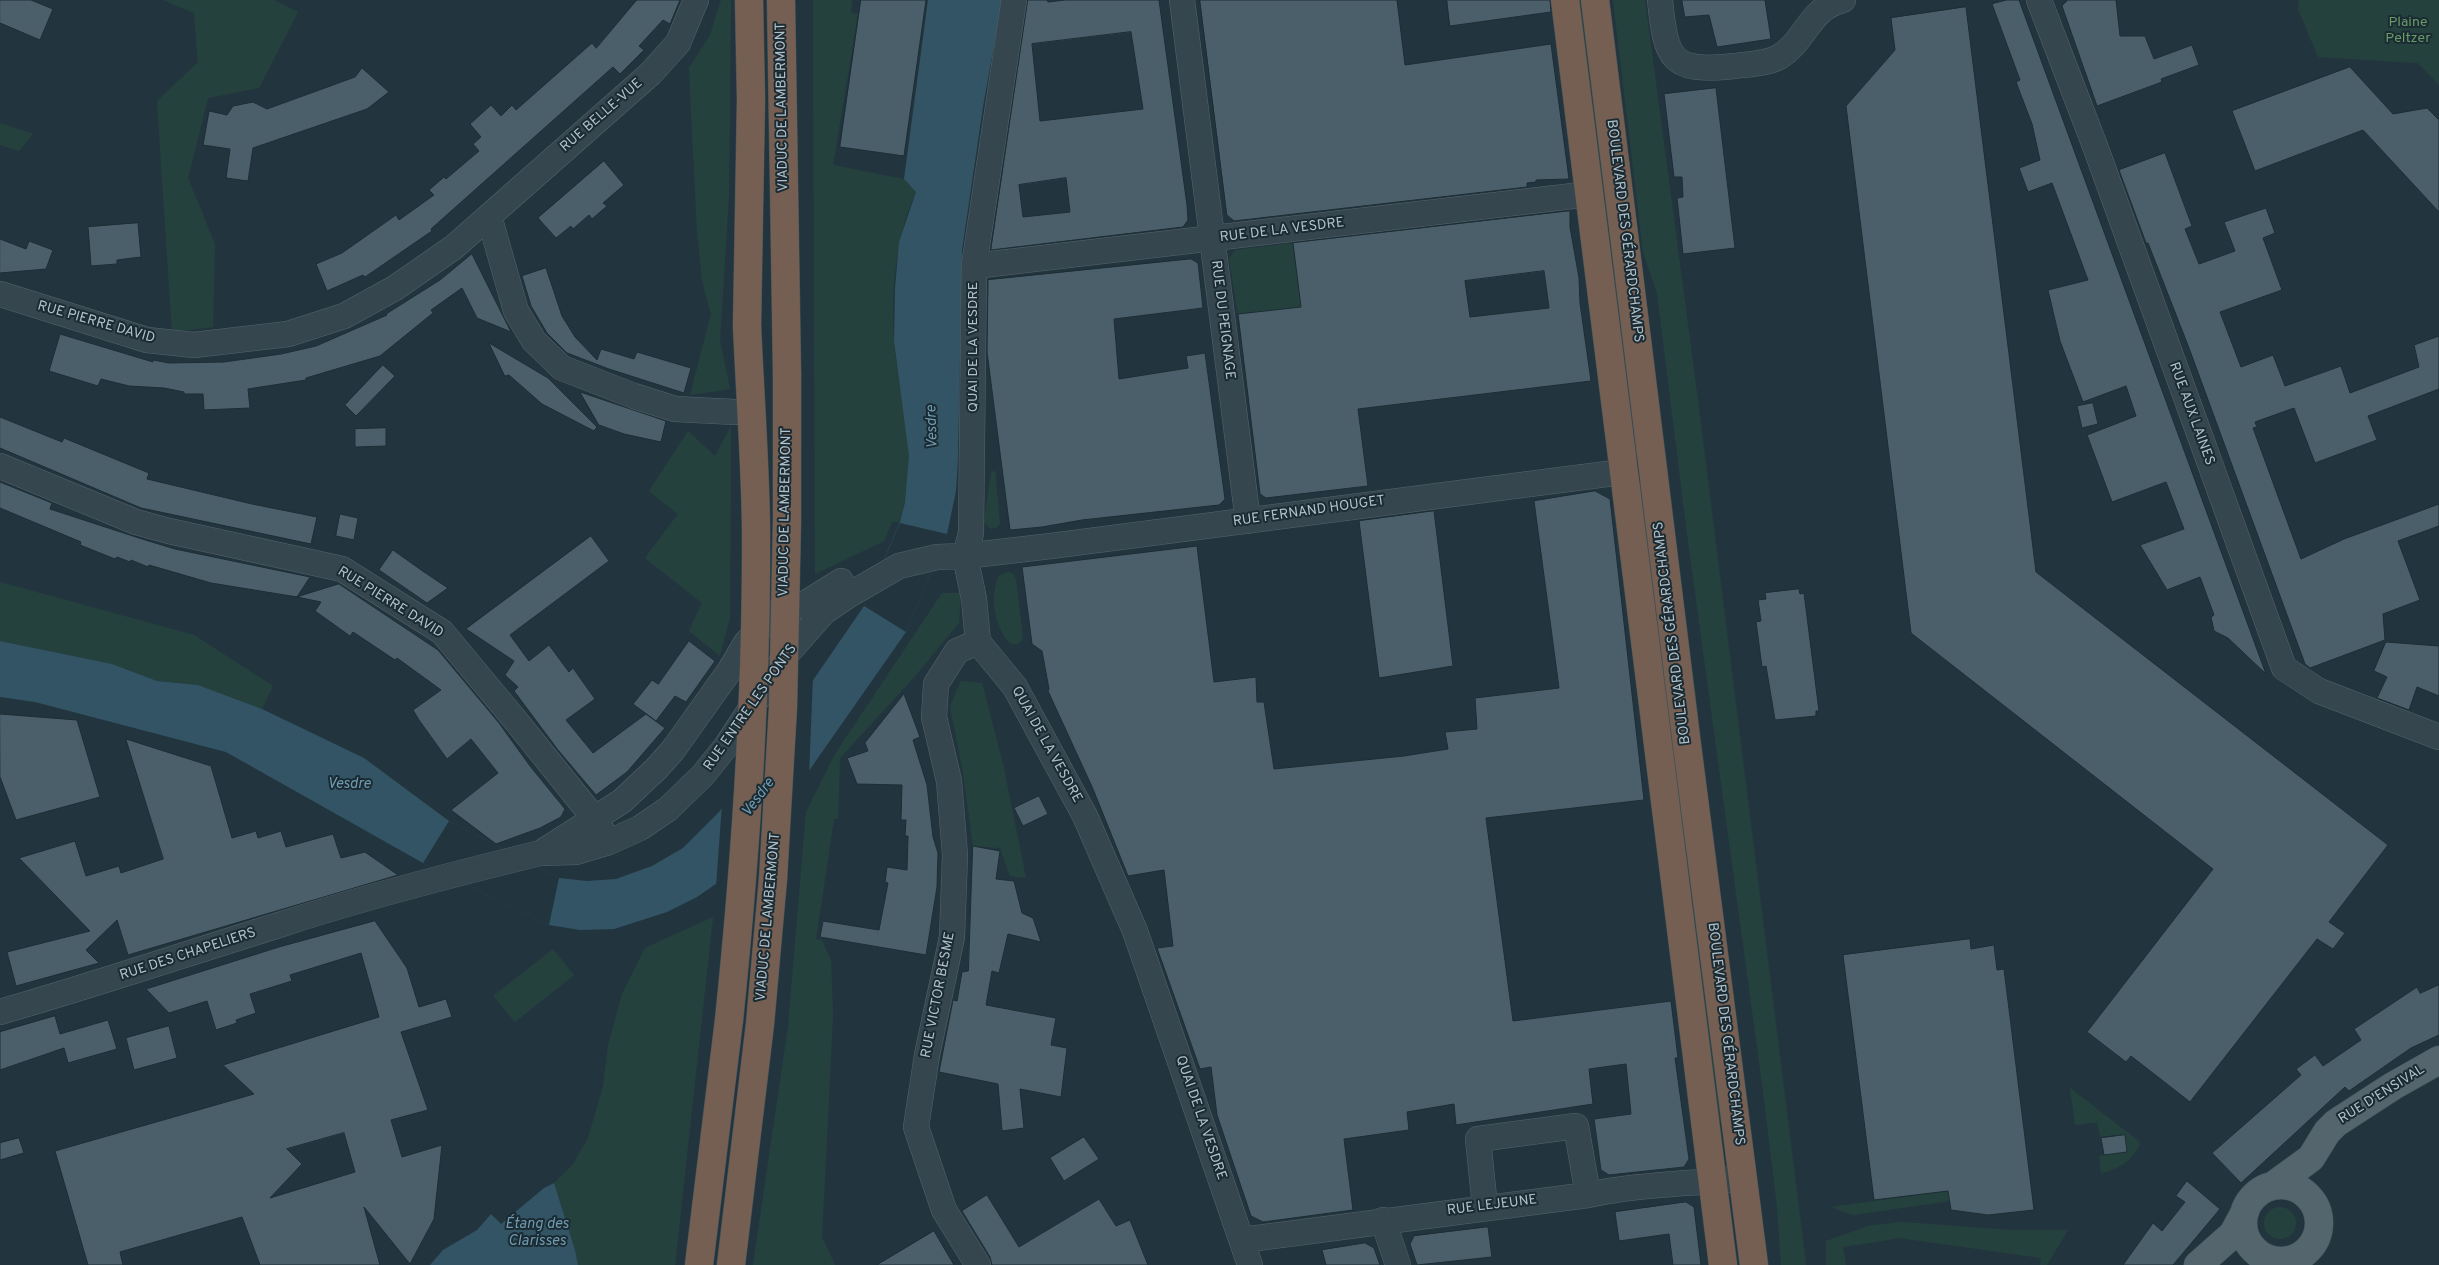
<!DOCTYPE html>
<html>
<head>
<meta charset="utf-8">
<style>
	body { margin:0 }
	canvas { display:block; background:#22353e }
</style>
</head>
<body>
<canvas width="2439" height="1265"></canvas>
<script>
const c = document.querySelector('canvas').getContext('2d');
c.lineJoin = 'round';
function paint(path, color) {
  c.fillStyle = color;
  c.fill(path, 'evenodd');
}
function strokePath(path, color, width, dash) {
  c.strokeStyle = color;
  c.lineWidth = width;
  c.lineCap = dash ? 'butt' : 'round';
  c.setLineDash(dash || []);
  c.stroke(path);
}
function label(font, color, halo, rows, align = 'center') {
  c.font = font + ' Overpass,sans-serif';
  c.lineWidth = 4;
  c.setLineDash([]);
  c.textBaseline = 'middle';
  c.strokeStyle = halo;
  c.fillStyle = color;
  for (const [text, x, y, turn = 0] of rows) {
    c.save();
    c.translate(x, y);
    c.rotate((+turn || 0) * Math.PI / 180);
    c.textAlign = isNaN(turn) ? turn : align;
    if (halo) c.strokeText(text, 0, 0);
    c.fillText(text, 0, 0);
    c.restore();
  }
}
const green = new Path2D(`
	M 163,0 L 274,0 L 298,12 L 259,88 L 208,98 L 188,178 L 215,244 L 213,327 L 172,332 L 157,101 L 198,62 L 194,13 Z
	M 721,0 L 731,0 L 729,194 L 720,341 L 730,389 L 690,395 L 711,314 L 702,281 L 697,230 L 689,68 L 710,35 Z
	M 813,0 L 852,0 L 851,13 L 858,14 L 833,165 L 904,179 L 916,192 C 895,238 891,292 894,341 C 897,379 907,417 909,455 C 910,477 905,501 900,522 L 892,522 L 884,541 L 815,574 Z
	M 1574,0 L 1584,0 L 1636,429 L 1633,432 L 1631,431 Z
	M 1613,0 L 1645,0 L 1697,393 L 1806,1265 L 1781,1265 L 1777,1207 L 1763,1091 L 1686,526 L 1657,293 L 1643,252 Z
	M 2299,0 L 2439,0 L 2439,85 L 2418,63 L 2318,57 L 2298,9 Z
	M 0,123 L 33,134 L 19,151 L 0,145 Z
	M 1293,243 L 1301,307 L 1238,314 L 1229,259 L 1235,250 Z
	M 731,426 L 730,617 L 720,656 L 689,631 L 702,603 L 645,558 L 678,514 L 649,491 L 688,431 L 715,456 Z
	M 995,471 L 1000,523 L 996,528 L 991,529 L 984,522 L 991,472 Z
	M 1650,523 L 1724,1121 L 1716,1122 L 1642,524 Z
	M 1008,572 L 1013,574 L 1016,580 L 1023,639 L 1018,644 L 1011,644 C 995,629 989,596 999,576 Z
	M 0,582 L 194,635 L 273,686 L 262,709 L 198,685 L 157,681 L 112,664 L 0,641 Z
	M 942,593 L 961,593 L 959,623 L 916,675 L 840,758 L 838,819 L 834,819 L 816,939 L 822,940 L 831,961 L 833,1014 L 822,1237 L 835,1265 L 753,1265 L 788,1027 L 806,812 L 835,754 Z
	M 961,681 L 982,683 L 1003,764 L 1026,878 L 1010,876 L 1000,848 L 973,846 L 963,773 L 950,706 Z
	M 713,917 L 675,1265 L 578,1265 L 575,1250 L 554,1183 L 573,1164 L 588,1138 L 603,1087 L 608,1046 L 622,994 L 645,948 Z
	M 553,949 L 574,975 L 515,1022 L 493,996 Z
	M 2070,1088 L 2140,1142 C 2136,1159 2117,1170 2101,1173 L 2099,1156 L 2118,1153 L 2115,1135 L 2100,1137 L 2097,1122 L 2075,1125 Z
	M 1948,1191 L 1950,1201 L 1853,1215 L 1831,1207 Z
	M2264 1223a16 16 0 1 1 32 0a16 16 0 1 1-32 0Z
	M 1902,1222 L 2010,1230 L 2068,1230 L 2047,1265 L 2040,1265 L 2041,1258 L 1900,1238 L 1843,1247 L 1846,1265 L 1826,1265 L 1826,1241 L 1868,1226 Z`);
const water = new Path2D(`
	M 928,0 L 1002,0 L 983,107 L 962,250 L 958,458 L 956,491 L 947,534 L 906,632 L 743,865 L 697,897 L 667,912 L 614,929 L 580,930 L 549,925 L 423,863 L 226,752 L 35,702 L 0,697 L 0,641 L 112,664 L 157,681 L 198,685 L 262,709 L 364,758 L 449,821 L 559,878 L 587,881 L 616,879 L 652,866 L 683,848 L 719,812 L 805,692 L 864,606 L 900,522 L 905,502 L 909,456 L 894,341 L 895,289 L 899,242 L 916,192 L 904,179 Z
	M 554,1183 L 575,1250 L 578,1265 L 430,1265 L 443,1250 L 477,1230 L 491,1214 L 501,1224 L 544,1188 Z`);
const pier = new Path2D(`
	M 900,523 L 947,534 L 906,632 L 864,606 Z
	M 813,677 L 809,776 L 745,867 L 716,887 L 722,803 Z
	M 449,821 L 559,878 L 549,925 L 423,863 Z`);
const building = new Path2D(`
	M 0,0 L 31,0 L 53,9 L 40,40 L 0,23 Z
	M 637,0 L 680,0 L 670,24 L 663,20 L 639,46 L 644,50 L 620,74 L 613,67 L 431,229 L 432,231 L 365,277 L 363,275 L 327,291 L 316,264 L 342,253 L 396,215 L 399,220 L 434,195 L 429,190 L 444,177 L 446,179 L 479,151 L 473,144 L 481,137 L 470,124 L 491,105 L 501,116 L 512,105 L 516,110 L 592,43 L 596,48 Z
	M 861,0 L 926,0 L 904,156 L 840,147 Z
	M 1028,0 L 1047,0 L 1048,2 L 1065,0 L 1159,0 L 1187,205 L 1188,220 L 1183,227 L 991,250 ZM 1131,32 L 1143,109 L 1040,121 L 1032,44 ZM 1066,178 L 1070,212 L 1023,217 L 1019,185 Z
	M 1200,0 L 1397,0 L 1405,65 L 1551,44 L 1569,179 L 1536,180 L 1536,182 L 1527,183 L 1527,187 L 1234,221 L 1227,215 Z
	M 1447,0 L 1550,0 L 1551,12 L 1450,26 Z
	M 1682,0 L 1765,0 L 1771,39 L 1717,47 L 1709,15 L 1685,17 Z
	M 2007,0 L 2019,0 L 2266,674 L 2228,638 L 2214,631 L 2211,617 L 2214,615 L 2200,577 L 2167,590 L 2140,545 L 2184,529 L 2166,482 L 2112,502 L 2087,435 L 2136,416 L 2126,386 L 2083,402 L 2060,341 L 2048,290 L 2088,280 L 2052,183 L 2028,192 L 2019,168 L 2040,160 L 2032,124 L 2016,82 L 2020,80 L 1992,4 Z
	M 2068,0 L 2116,0 L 2120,36 L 2145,36 L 2154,59 L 2192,45 L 2199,65 L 2161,79 L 2162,82 L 2097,106 L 2062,6 Z
	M 1966,7 L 2036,572 L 2388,845 L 2329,922 L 2345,933 L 2333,949 L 2317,939 L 2190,1102 L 2131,1056 L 2126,1062 L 2087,1032 L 2213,869 L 1911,633 L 1846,106 L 1895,50 L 1891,18 Z
	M 2350,67 L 2393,114 L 2427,108 L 2439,120 L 2439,212 L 2363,130 L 2255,171 L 2232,111 Z
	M 362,68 L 389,92 L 367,109 L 253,148 L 248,181 L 226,178 L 230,149 L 203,145 L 209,111 L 227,115 L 233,106 L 253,102 L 267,109 L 355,77 Z
	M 1716,88 L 1735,248 L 1683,254 L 1677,198 L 1683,197 L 1682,177 L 1674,177 L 1664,94 Z
	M 2165,153 L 2192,226 L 2185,229 L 2199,264 L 2235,251 L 2224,222 L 2266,208 L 2275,233 L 2263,238 L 2282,290 L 2220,312 L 2241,367 L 2273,355 L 2285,386 L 2341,366 L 2350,393 L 2419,367 L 2414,345 L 2439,336 L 2439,389 L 2368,416 L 2377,440 L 2315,463 L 2294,408 L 2255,422 L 2257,427 L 2253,428 L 2301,559 L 2344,539 L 2439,504 L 2439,526 L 2398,541 L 2420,600 L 2383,614 L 2385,640 L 2310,668 L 2305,664 L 2189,348 L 2148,243 L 2146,243 L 2119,170 Z
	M 604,161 L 624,185 L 603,203 L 607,206 L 592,219 L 589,215 L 573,229 L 571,226 L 556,238 L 538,218 Z
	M 1570,211 L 1570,227 L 1579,278 L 1580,303 L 1591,381 L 1358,409 L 1368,486 L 1266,498 L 1260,494 L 1238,314 L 1301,307 L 1293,243 ZM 1544,271 L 1549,308 L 1470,317 L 1465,281 Z
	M 138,223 L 141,257 L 117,260 L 117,264 L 91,266 L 88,227 Z
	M 0,239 L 26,249 L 29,241 L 53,250 L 46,269 L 0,273 Z
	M 472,254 L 511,332 L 477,318 L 462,288 L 431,310 L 433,313 L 380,356 L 306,378 L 306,380 L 248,389 L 250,408 L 204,410 L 203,394 L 184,394 L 184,392 L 164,388 L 129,386 L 101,379 L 98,386 L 49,371 L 60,334 L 153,362 L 153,360 L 169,363 L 224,362 L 281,354 L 316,346 L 387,315 L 386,314 L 440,280 Z
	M 1191,259 L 1198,263 L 1203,308 L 1114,319 L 1119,379 L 1188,368 L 1186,356 L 1205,353 L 1225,499 L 1219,505 L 1082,520 L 1042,527 L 1010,530 L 987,352 L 988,280 Z
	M 546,268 L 562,316 L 575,337 L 597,360 L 601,349 L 634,359 L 637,352 L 691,368 L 684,393 L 609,369 L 567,353 L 547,333 L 531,306 L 522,276 Z
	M 489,343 L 548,378 L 597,427 L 594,431 L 542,404 L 509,375 L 505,376 Z
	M 383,365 L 395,376 L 356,416 L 345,405 Z
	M 580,392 L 666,421 L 661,442 L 624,434 L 599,425 Z
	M 2093,403 L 2098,424 L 2082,428 L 2077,406 Z
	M 0,417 L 62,442 L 64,438 L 149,473 L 147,479 L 252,504 L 317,517 L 311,544 L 141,508 L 0,448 Z
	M 386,428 L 386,446 L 355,447 L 355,429 Z
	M 0,482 L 52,503 L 50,509 L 142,539 L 175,549 L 310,577 L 297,597 L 211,583 L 149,565 L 148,567 L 131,560 L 130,562 L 117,557 L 115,559 L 80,545 L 81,542 L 0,508 Z
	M 1595,491 L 1610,499 L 1644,800 L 1486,818 L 1513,1021 L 1671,1001 L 1678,1058 L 1675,1058 L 1689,1159 L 1684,1167 L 1609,1175 L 1601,1170 L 1594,1119 L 1631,1114 L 1626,1064 L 1589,1069 L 1593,1104 L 1456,1125 L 1454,1104 L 1407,1112 L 1409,1130 L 1344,1139 L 1353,1210 L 1263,1222 L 1251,1216 L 1217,1115 L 1211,1067 L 1200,1069 L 1157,948 L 1173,946 L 1164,870 L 1128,876 L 1093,789 L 1048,691 L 1049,689 L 1042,651 L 1032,644 L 1022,567 L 1197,546 L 1214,682 L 1256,677 L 1257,702 L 1264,702 L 1274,769 L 1404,756 L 1448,749 L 1445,732 L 1477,729 L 1475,698 L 1559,688 L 1534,501 Z
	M 1434,511 L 1453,666 L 1379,678 L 1359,521 Z
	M 340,514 L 358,518 L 354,540 L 336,536 Z
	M 591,536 L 609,561 L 510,635 L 529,661 L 549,645 L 569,672 L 573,668 L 595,699 L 566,720 L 593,753 L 646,714 L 665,728 L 627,772 L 596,795 L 558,750 L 514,691 L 518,687 L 505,675 L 514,661 L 466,629 Z
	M 393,550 L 424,572 L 448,588 L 427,603 L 379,570 Z
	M 339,584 L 438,650 L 499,723 L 530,766 L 565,809 L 561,817 L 540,828 L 496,844 L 451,810 L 498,773 L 471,739 L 447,759 L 419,720 L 413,710 L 441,690 L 397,658 L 395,660 L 353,632 L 350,636 L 315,611 L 321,602 L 297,597 Z
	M 1799,589 L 1800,594 L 1804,593 L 1819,711 L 1816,711 L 1816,716 L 1775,720 L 1766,666 L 1762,667 L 1756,622 L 1761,621 L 1758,600 L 1766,599 L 1765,593 Z
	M 689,641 L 715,661 L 686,702 L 675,696 L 656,721 L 633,704 L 652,680 L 658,684 Z
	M 2386,642 L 2439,646 L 2439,696 L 2417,687 L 2409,710 L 2377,698 L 2387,677 L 2374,671 Z
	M 904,694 L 920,737 L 913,740 L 927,785 L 933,837 L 938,853 L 937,887 L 926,955 L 820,937 L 823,921 L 879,930 L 888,883 L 885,882 L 887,867 L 907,870 L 908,836 L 905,836 L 906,820 L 901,820 L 902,785 L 857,784 L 847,758 L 868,751 L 865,743 Z
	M 0,714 L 77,720 L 100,797 L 16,820 L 0,777 Z
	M 126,739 L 211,766 L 232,838 L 256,831 L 258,838 L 281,831 L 286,847 L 333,834 L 341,858 L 365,852 L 398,875 L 128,955 L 117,920 L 86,950 L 99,963 L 16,986 L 7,952 L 90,931 L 19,858 L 75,841 L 86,876 L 119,866 L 121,873 L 163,859 Z
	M 1039,796 L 1048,814 L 1023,826 L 1014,808 Z
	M 973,846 L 1000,851 L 996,879 L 1014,881 L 1022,913 L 1033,918 L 1041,942 L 1008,934 L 999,973 L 992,971 L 986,1005 L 1056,1018 L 1051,1045 L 1067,1048 L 1061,1097 L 1020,1089 L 1024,1128 L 1002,1131 L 998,1084 L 939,1072 L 953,1000 L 957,1001 L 962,972 L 968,971 Z
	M 375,921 L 407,968 L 419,1007 L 446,999 L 452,1017 L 401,1032 L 428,1110 L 391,1120 L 402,1157 L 442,1145 L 434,1219 L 410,1264 L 364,1207 L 380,1265 L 260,1265 L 242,1217 L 120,1252 L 123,1265 L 88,1265 L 55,1151 L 254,1094 L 223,1065 L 379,1017 L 361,953 L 290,975 L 292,981 L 250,994 L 256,1013 L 236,1020 L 237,1023 L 216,1030 L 207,1001 L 169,1013 L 146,989 L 279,947 ZM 344,1133 L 355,1172 L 270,1198 L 302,1164 L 287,1149 Z
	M 1970,939 L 1971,949 L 1994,945 L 1997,970 L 2004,969 L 2034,1210 L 1988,1215 L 1951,1210 L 1948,1191 L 1874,1200 L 1843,955 Z
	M 2439,985 L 2439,1035 L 2411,1048 L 2349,1091 L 2345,1087 L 2241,1183 L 2212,1153 L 2301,1075 L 2296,1069 L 2315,1055 L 2323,1066 L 2361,1040 L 2354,1029 L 2417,987 L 2420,993 Z
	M 55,1016 L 60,1034 L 108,1020 L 117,1049 L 68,1063 L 64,1048 L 0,1070 L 0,1032 Z
	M 169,1026 L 177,1058 L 134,1070 L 126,1038 Z
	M 2125,1135 L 2127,1152 L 2104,1155 L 2101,1138 Z
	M 1084,1137 L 1099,1159 L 1064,1181 L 1050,1158 Z
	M 19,1138 L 24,1153 L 0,1160 L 0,1143 Z
	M 2187,1181 L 2220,1209 L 2173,1265 L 2123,1265 L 2153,1223 L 2162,1231 L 2185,1202 L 2176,1196 Z
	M 987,1195 L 1019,1247 L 1099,1199 L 1116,1226 L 1130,1220 L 1148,1265 L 992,1265 L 990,1257 L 962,1211 Z
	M 1686,1202 L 1694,1207 L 1701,1265 L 1673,1265 L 1669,1234 L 1619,1241 L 1615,1212 Z
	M 1488,1227 L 1492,1257 L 1417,1265 L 1410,1244 L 1414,1236 Z
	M 934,1231 L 954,1265 L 877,1265 Z
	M 1365,1243 L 1374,1248 L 1380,1265 L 1326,1265 L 1322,1250 Z`);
const minor = new Path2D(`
	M 1014,0 L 974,266 L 971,533 L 965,556 L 974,599 L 978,642 L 1015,687 L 1085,816 L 1135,931 L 1250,1265
	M 1182,0 L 1248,521
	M 1660,0 C 1666,59 1670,73 1734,66 C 1749,64 1766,64 1779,57 C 1806,41 1809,8 1843,0
	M 2039,0 L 2095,146 L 2284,668 L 2319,691 L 2439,737
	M 489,216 L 516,311 L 534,341 L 562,368 L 634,396 L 675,409 L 735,412
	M 974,266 L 1590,194
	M 0,294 L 147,340 L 194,345 L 288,334 L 344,316 L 395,288 L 454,247 L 650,74 L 678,43 L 696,0
	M 0,466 L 136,522 L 169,531 L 342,569 L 442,632 L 516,721 L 594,818 L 609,842
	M 978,642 L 957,651 L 936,684 L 934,717 L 949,781 L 955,855 L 952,937 L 927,1055 L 916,1127 L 944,1210 L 978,1265
	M 542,852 L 622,801 L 656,769 L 673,750 L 730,670 L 746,643 L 773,613 L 804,604 L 841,581
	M 0,1012 C 94,985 186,954 279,925 C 358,899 439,878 520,858 L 540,853 L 576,852 L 609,842 L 640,828 L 668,809 L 703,775 L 727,745 L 786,655 L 824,612 L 849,595 L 899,566 L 937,557 L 965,556 L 1051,546 L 1653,468
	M 1485,1207 L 1478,1139 L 1576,1126 L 1588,1195
	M 1383,1220 L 1398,1265
	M 1242,1240 L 1588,1195 C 1639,1184 1691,1184 1743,1178`);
const major = new Path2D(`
	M 2274,1185 L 2311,1158 L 2327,1132 L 2336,1123 L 2393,1086 L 2439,1060
	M2243 1223a38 38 0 1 1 76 0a38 38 0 1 1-76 0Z
	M 2198,1265 L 2233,1234 L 2245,1212`);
const highway = new Path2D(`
	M 781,0 L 787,374
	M 1565,0 L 1723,1265
	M 1595,0 L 1687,745 L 1754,1265
	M 747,326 L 751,99 L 749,0
	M 699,1265 L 729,1020
	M 731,1265 L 760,1024 L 773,879`);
const highwayBridge = new Path2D(`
	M 773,879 L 783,707 L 787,520 L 787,374
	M 729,1020 C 746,856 757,691 756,526 C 755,460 750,393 747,326`);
const parkNames = [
	["Plaine",2408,23],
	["Peltzer",2408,39]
];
const streetNames = [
	["VIADUC DE LAMBERMONT",783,107,-91],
	["RUE BELLE-VUE",602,116,-41],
	["RUE DE LA VESDRE",1282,231,-7],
	["BOULEVARD DES GÉRARDCHAMPS",1624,231,83],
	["RUE DU PEIGNAGE",1222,320,83],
	["RUE PIERRE DAVID",96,323,16],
	["QUAI DE LA VESDRE",974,347,-90],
	["RUE AUX LAINES",2191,414,70],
	["VIADUC DE LAMBERMONT",786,512,-89],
	["RUE FERNAND HOUGET",1309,512,-8],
	["RUE PIERRE DAVID",390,603,32],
	["BOULEVARD DES GÉRARDCHAMPS",1673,633,-97],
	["RUE ENTRE LES PONTS",751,708,-55],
	["QUAI DE LA VESDRE",1046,745,61],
	["VIADUC DE LAMBERMONT",769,917,-85],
	["RUE DES CHAPELIERS",188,955,-18],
	["RUE VICTOR BESME",939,995,-79],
	["BOULEVARD DES GÉRARDCHAMPS",1725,1034,83],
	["RUE D'ENSIVAL",2382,1095,-32],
	["QUAI DE LA VESDRE",1200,1118,71],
	["RUE LEJEUNE",1492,1206,-7]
];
const waterNames = [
	["Vesdre",933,427,-92],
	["Vesdre",349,785],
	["Vesdre",759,798,-53],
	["Étang des",537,1225],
	["Clarisses",537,1242]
];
paint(green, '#25413d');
paint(water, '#325465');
paint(pier, '#22353e');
paint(building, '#4a5f6a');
strokePath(building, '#1d2d35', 1);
strokePath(minor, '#54646c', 26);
strokePath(major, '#42525a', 29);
strokePath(highway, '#415159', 29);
strokePath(minor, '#36464e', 25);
strokePath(major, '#54656e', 28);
strokePath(highway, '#755f52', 28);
strokePath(highwayBridge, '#415159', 29, []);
strokePath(highwayBridge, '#755f52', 28);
label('14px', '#689c67', '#1b2b33', parkNames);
label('14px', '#b2c1c9', '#1b2b33', streetNames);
label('italic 15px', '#709aaf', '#1b2b33', waterNames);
</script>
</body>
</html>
